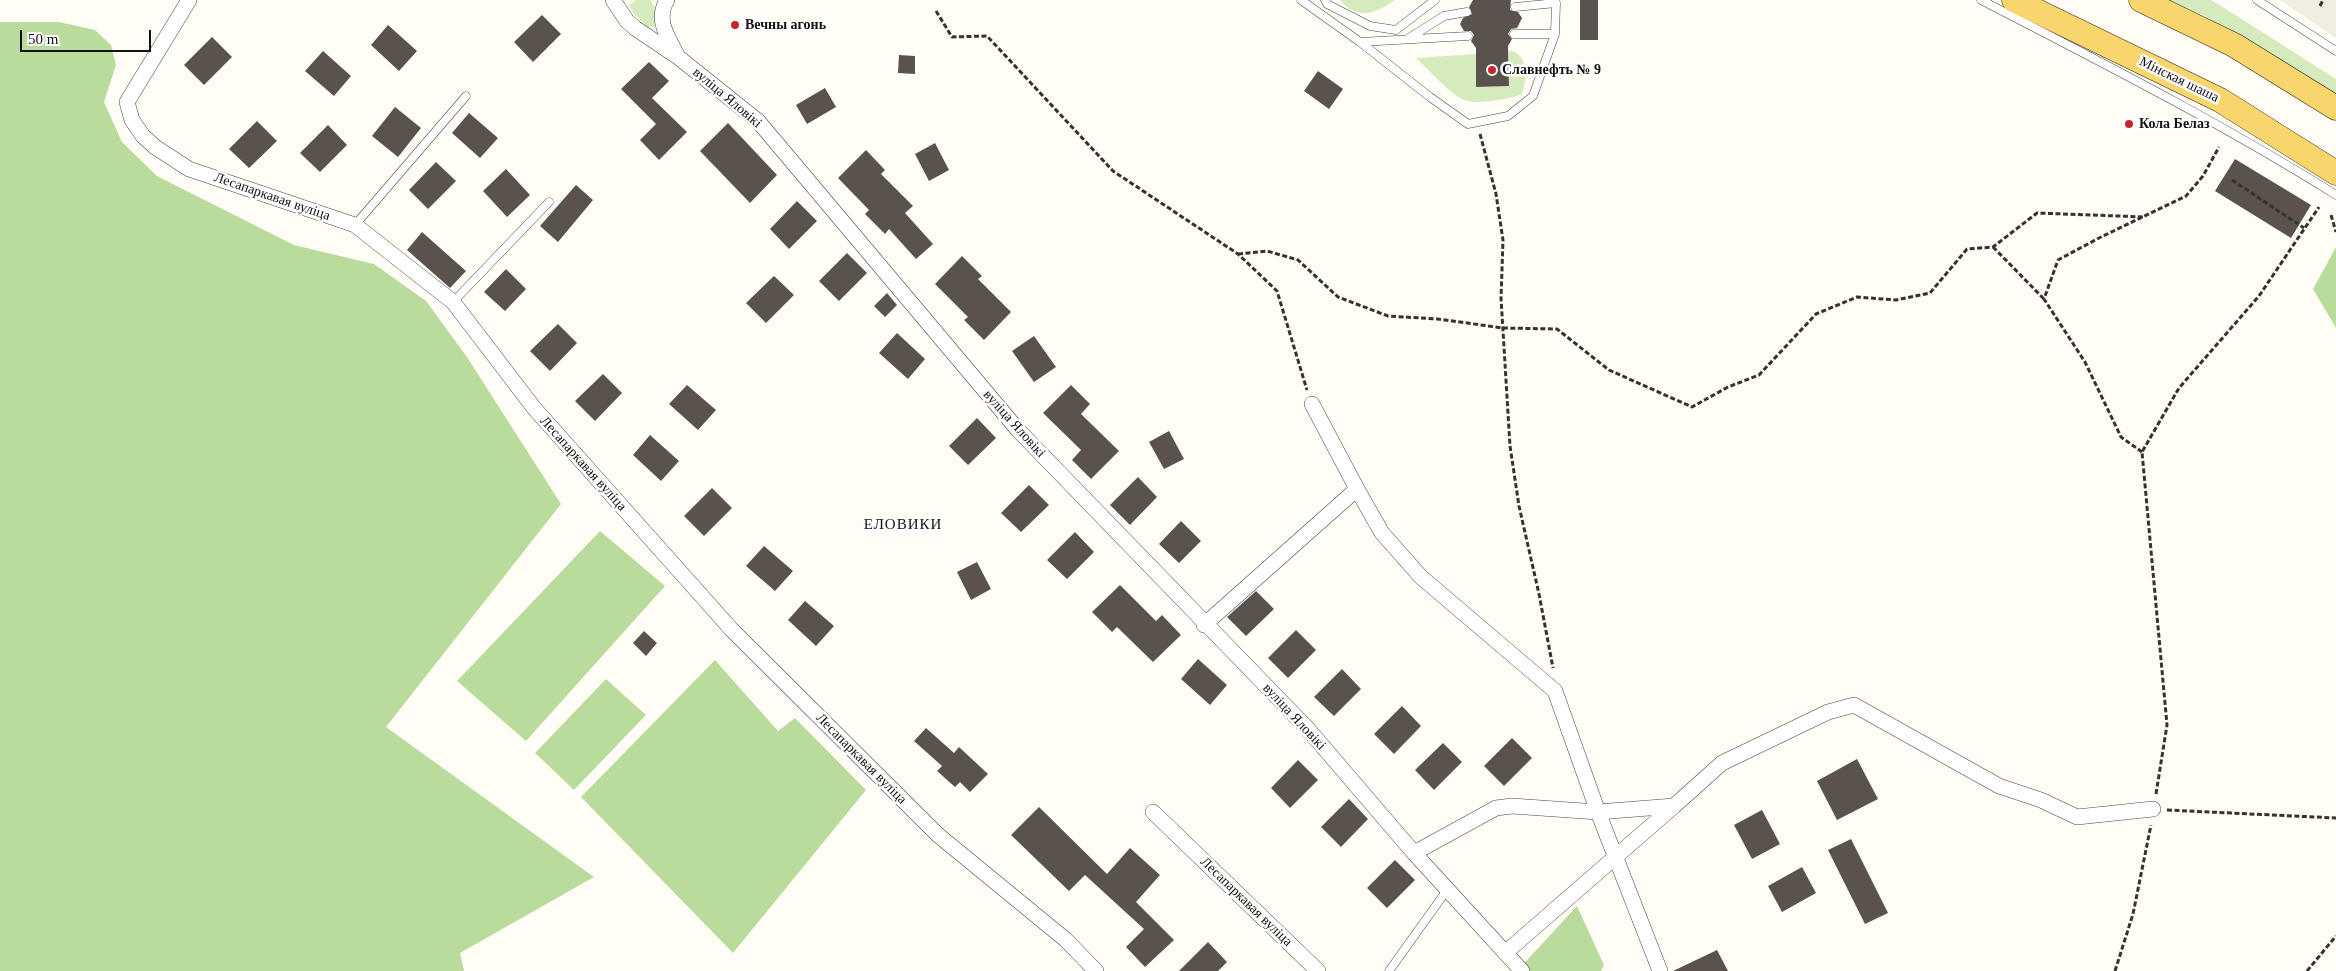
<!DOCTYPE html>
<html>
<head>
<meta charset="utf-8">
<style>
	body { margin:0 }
	#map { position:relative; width:2336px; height:971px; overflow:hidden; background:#fffdf5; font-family:"Times New Roman",serif }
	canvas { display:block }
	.scale { position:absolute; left:20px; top:30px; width:131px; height:22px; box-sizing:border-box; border:2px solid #111; border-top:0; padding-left:6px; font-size:15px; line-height:18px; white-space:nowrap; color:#111; -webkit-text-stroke:4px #fff; paint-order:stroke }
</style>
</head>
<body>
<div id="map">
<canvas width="2336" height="971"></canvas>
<div class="scale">50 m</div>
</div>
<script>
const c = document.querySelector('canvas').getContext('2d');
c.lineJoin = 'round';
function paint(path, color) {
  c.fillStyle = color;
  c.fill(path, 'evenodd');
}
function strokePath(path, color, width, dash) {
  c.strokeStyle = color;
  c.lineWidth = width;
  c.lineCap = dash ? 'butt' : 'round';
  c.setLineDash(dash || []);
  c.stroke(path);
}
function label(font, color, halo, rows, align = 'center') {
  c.font = font + ' "Times New Roman",serif';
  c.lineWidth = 5;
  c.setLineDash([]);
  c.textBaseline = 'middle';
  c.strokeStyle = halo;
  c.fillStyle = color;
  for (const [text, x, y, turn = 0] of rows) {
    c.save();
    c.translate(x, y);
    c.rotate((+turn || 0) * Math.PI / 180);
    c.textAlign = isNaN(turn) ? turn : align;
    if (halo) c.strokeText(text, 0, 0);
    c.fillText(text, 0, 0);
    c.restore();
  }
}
const green = new Path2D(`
	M 636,0 L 650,0 C 657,8 659,18 654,27 L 647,27 L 633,13 L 629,5 Z
	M 1340,0 L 1395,0 C 1377,13 1357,21 1340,0 Z
	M 2167,0 L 2211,0 L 2218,4 L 2336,79 L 2336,99 L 2205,16 Z
	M 1509,51 C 1529,52 1527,81 1522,94 C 1512,99 1474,105 1464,100 C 1451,95 1427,68 1416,58 L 1476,54 L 1476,87 L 1509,86 Z`);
const forest = new Path2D(`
	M 0,22 L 59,22 L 95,30 L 111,45 L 116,65 L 104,102 L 122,142 L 157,176 L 294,245 L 374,264 L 426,301 L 467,357 L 561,504 L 386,727 L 594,877 L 460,953 L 464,971 L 0,971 Z
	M 2336,247 L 2336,328 L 2313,289 Z
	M 600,531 L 665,586 L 526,741 L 457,681 Z
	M 715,660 L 778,731 L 795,718 L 866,790 L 733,953 L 581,797 Z
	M 606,679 L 646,715 L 574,790 L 535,753 Z
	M 1577,906 L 1604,965 L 1601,971 L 1517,971 Z`);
const plaza = new Path2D(`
	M 2280,0 L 2336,0 L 2336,38 Z`);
const building = new Path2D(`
	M 1473,0 L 1511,0 L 1510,10 L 1518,12 L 1522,18 L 1517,28 L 1511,29 L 1508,34 L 1512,39 L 1508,46 L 1509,86 L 1476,87 L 1476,48 L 1471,41 L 1474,35 L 1471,31 L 1464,31 L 1460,24 L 1463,18 L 1472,14 L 1469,7 Z
	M 1580,0 L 1598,0 L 1598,40 L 1580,40 Z
	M 542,15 L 561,34 L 533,62 L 514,42 Z
	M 388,25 L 417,51 L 399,71 L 371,45 Z
	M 212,37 L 232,57 L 204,85 L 184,65 Z
	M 323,51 L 351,76 L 334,96 L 305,71 Z
	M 899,55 L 915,56 L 915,74 L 898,73 Z
	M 649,62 L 669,81 L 652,98 L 687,132 L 659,160 L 640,140 L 656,124 L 621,89 Z
	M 1318,71 L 1343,89 L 1329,109 L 1304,91 Z
	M 825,88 L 836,107 L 807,124 L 796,105 Z
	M 395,107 L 421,128 L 398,157 L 372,136 Z
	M 469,113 L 498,138 L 480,158 L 452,133 Z
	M 257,121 L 277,141 L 249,168 L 229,149 Z
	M 728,123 L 777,175 L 750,203 L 700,151 Z
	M 328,125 L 347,145 L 320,172 L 300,153 Z
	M 935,143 L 949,170 L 929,181 L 915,154 Z
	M 866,150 L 885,170 L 881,174 L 913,206 L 905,213 L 933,244 L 916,259 L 889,229 L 885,234 L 865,214 L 869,210 L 838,178 Z
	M 2235,159 L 2311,205 L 2291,238 L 2215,191 Z
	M 436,162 L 456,181 L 428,209 L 409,190 Z
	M 506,169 L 530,195 L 507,217 L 483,191 Z
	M 576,185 L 593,200 L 558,242 L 540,226 Z
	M 797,201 L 817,221 L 789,249 L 770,229 Z
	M 422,232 L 466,271 L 450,288 L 407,250 Z
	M 847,253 L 867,273 L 839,301 L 819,281 Z
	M 962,256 L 982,276 L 978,279 L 1011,312 L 984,340 L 964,320 L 968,317 L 935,284 Z
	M 506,269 L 526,289 L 505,311 L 484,292 Z
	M 774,276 L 794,295 L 766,323 L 746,303 Z
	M 887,293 L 897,305 L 885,317 L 874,306 Z
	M 558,324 L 577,343 L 550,371 L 530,351 Z
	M 897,333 L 925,359 L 908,379 L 879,353 Z
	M 1034,336 L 1056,367 L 1034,382 L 1012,351 Z
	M 603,374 L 622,393 L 595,421 L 575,401 Z
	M 687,385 L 716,410 L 698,430 L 669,404 Z
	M 1071,385 L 1090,404 L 1081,414 L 1119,451 L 1091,479 L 1072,460 L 1081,450 L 1043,413 Z
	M 977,418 L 996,438 L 968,465 L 949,446 Z
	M 1169,431 L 1184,459 L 1164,469 L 1149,442 Z
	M 650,435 L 679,461 L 661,481 L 633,455 Z
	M 1138,477 L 1157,497 L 1130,525 L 1110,505 Z
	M 1029,485 L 1049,505 L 1021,532 L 1001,513 Z
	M 712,488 L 732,508 L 704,536 L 684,516 Z
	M 1181,521 L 1201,541 L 1179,563 L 1159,544 Z
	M 1075,532 L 1094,552 L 1067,579 L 1047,560 Z
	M 764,546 L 793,571 L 775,591 L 746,566 Z
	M 977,562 L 991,589 L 971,600 L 957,572 Z
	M 1120,585 L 1156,621 L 1162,615 L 1181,635 L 1153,662 L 1117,627 L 1112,632 L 1092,612 Z
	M 1256,591 L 1274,609 L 1246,636 L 1227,617 Z
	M 805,601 L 834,626 L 816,646 L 788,620 Z
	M 1296,630 L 1316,650 L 1288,678 L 1268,658 Z
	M 644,631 L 657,643 L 646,656 L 633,643 Z
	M 1198,659 L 1227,685 L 1210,705 L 1181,679 Z
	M 1342,669 L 1361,689 L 1334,716 L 1314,697 Z
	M 1402,706 L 1421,726 L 1394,754 L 1374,734 Z
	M 926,728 L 954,753 L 959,747 L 988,774 L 970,792 L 960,782 L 955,787 L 937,771 L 942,766 L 914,741 Z
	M 1512,738 L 1532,758 L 1504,786 L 1484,766 Z
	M 1443,743 L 1462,762 L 1434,790 L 1415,770 Z
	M 1857,759 L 1878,799 L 1837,820 L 1817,781 Z
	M 1298,760 L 1318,780 L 1290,808 L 1271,788 Z
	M 1349,799 L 1368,819 L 1341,847 L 1321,827 Z
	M 1039,807 L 1107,874 L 1130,848 L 1160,875 L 1136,902 L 1174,940 L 1145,967 L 1126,947 L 1144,929 L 1085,875 L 1069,891 L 1011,835 Z
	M 1762,810 L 1780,844 L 1752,859 L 1734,825 Z
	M 1851,839 L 1888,913 L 1865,924 L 1828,850 Z
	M 1395,860 L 1415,880 L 1387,908 L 1367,888 Z
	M 1802,867 L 1816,893 L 1782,912 L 1768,886 Z
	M 1208,942 L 1227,962 L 1218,971 L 1179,971 Z
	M 1717,950 L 1728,971 L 1673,971 Z`);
const path = new Path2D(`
	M 2320,6 L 2323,0
	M 936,11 L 952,37 L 987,36 L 1113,171 L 1238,254 L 1277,291 L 1307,390
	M 1480,134 L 1496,194 L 1503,240 L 1501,298 L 1510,446 L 1519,506 L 1539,594 L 1553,668
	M 2232,180 L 2304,228
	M 2331,215 L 2336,232
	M 1993,247 L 2044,299
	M 1238,254 L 1267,251 L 1298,260 L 1338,297 L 1388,316 L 1438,319 L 1503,328 L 1557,329 L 1609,370 L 1692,407 L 1728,387 L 1759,375 L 1816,314 L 1857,297 L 1896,300 L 1930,293 L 1967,249 L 1993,247 L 2037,213 L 2145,217
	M 2142,452 L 2121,437 L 2085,362 L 2044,299 L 2058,260 L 2099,238 L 2186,196 L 2203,176 L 2219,147
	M 2156,794 L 2167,725 L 2142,452 L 2179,388 L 2259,296 L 2319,207
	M 2167,810 L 2336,818
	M 2115,971 L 2133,914 L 2151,825
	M 2307,971 L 2336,936`);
const lane = new Path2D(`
	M 1301,0 L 1360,42 L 1468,36
	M 1325,0 L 1327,4 L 1370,26 L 1396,30 L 1435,0
	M 1981,0 C 2101,62 2221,123 2336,195
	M 2257,0 L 2336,51
	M 1515,7 L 1556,3
	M 1514,34 L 1555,34 L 1556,3
	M 1409,38 L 1444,16 L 1467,12
	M 1360,42 L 1430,97 L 1468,124 L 1508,116 L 1533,96 L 1555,34
	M 355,225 L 466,96
	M 453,302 L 549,202
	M 1389,971 L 1447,890`);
const street = new Path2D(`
	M 189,0 L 127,102 L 132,120 L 143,136 L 155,147 L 189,169 L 355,225 L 453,302 L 534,408 L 732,630 L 938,835 L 1066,940 L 1096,971
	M 613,0 L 627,21 L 635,28 L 678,57 L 758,121 L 1018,430 L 1307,728 L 1414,853 L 1522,971
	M 667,0 C 655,20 668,37 677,55
	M 1312,404 L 1357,489
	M 1204,625 L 1357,489 L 1382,533 L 1421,577 L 1555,691 L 1598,812 L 1660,971
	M 1153,812 L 1318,971
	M 1414,853 L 1496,808 L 1512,806 L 1598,812 L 1674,806 L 1722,763 L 1828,712 L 1854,705 L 1999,786 L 2041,800 L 2077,817 L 2153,809
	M 1505,953 L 1674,806`);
const primary = new Path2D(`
	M 2014,0 L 2220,100 L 2336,173
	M 2141,0 L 2234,45 L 2336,108`);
const markers = [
	[735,25,5,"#c4262e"],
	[1492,70,5,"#c4262e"],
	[2129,124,5,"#c4262e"]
];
const poiNames = [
	["Вечны агонь",745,25],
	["Славнефть № 9",1502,70],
	["Кола Белаз",2139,124]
];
const streetNames = [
	["Мінская шаша",2179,80,26],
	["вуліца Яловікі",727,98,40],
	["Лесапаркавая вуліца",272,197,19],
	["вуліца Яловікі",1014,424,48],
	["Лесапаркавая вуліца",583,464,48],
	["вуліца Яловікі",1294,717,47],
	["Лесапаркавая вуліца",861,759,45],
	["Лесапаркавая вуліца",1246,902,44]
];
const neighbourhoodNames = [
	["ЕЛОВИКИ",903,525]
];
paint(green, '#d5ebbd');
paint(forest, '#b9dc9c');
paint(plaza, '#f1ede2');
paint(building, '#5a524d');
strokePath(lane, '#444', 9);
strokePath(street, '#444', 16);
strokePath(primary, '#222', 25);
strokePath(path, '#333', 3, [5, 2.5]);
strokePath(lane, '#fff', 8);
strokePath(street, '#fff', 15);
strokePath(primary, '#f9d66b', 24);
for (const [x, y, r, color] of markers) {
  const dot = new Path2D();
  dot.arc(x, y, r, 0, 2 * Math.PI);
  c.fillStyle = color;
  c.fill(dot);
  strokePath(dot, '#fff', 2);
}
label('bold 14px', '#111', '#fff', poiNames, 'left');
label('14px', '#111', '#fff', streetNames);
c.letterSpacing = '1px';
label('15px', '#111', '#fff', neighbourhoodNames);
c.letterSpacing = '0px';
</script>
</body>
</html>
